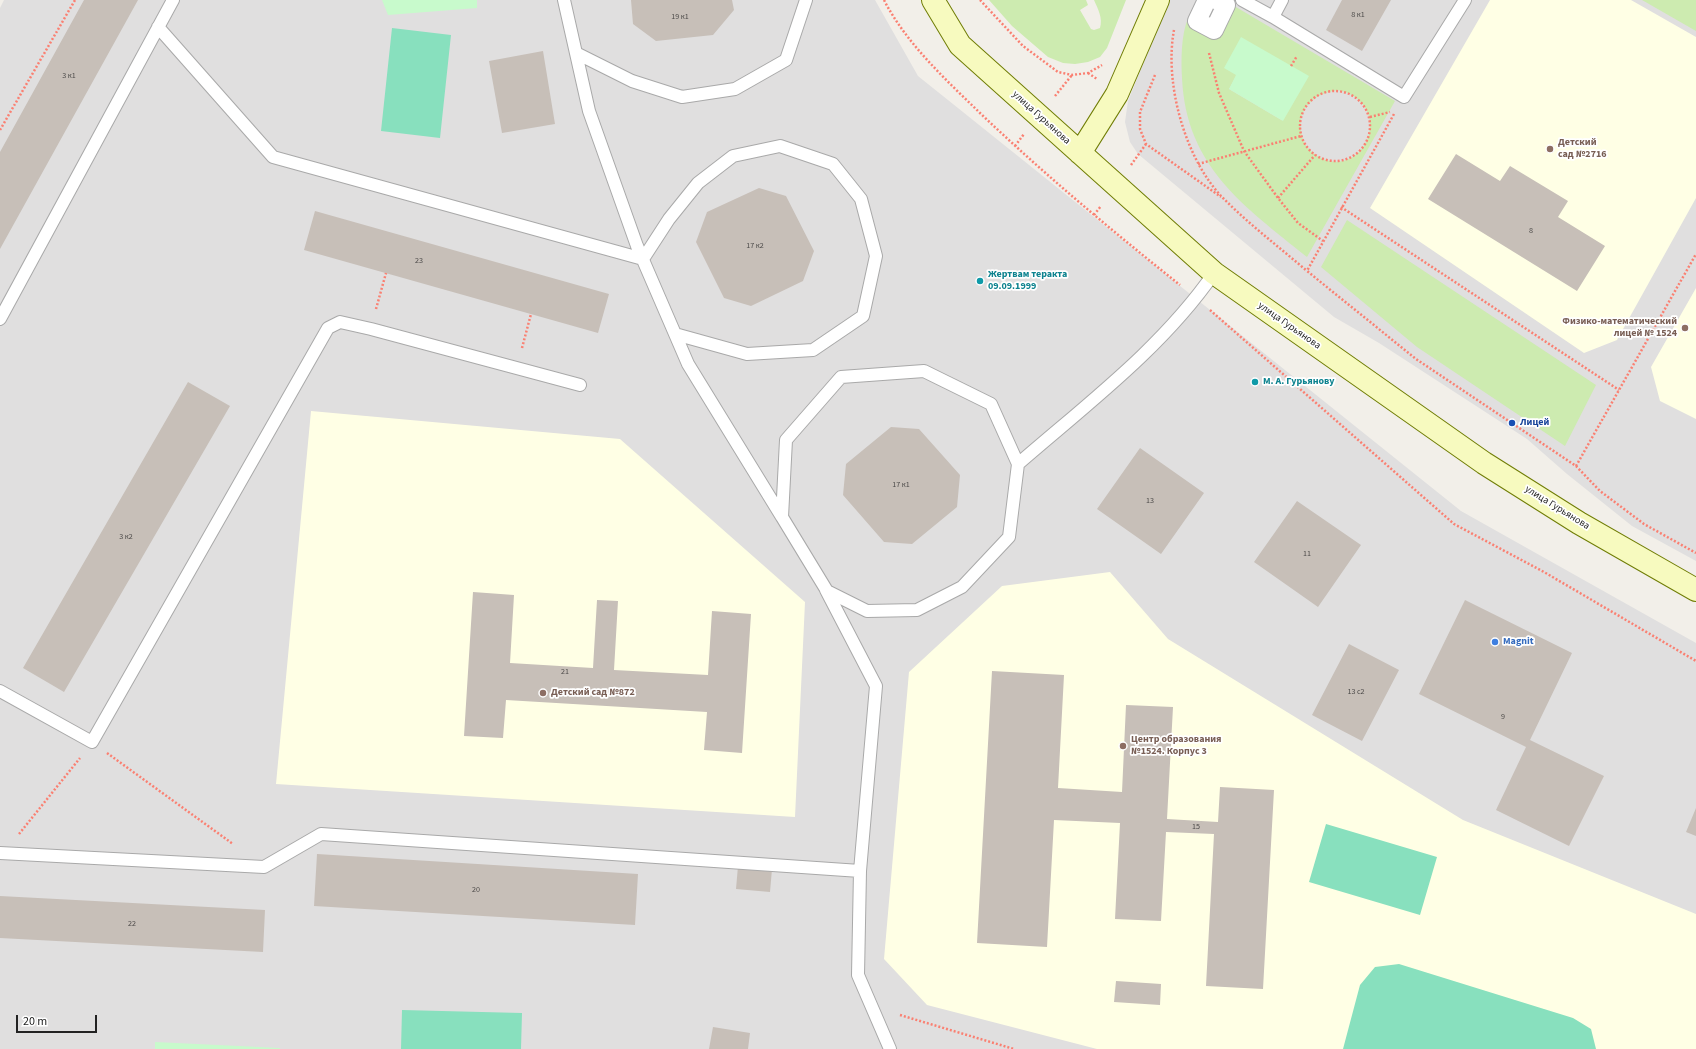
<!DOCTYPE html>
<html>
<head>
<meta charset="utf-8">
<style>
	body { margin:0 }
	#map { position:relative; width:1696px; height:1049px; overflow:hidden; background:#f2efe9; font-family:"Source Sans 3",sans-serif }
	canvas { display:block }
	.scale { position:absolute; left:16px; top:1015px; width:81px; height:18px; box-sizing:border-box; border:2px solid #222; border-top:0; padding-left:5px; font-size:12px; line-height:14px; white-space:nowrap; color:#222; -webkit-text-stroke:3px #fff; paint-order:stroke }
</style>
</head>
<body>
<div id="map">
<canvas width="1696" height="1049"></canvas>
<div class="scale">20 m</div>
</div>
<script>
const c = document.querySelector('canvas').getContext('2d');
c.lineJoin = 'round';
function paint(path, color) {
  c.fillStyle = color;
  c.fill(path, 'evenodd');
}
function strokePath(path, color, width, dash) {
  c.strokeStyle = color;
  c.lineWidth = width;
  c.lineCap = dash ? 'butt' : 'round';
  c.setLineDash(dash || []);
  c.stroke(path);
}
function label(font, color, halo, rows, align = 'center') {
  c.font = font + ' "Source Sans 3",sans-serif';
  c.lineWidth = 3.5;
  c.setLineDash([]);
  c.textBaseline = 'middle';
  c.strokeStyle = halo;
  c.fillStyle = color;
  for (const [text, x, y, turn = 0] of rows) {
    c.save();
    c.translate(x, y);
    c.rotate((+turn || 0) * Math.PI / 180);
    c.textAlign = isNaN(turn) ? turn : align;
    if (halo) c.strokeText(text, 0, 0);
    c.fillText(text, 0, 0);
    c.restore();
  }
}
const residential = new Path2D(`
	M 4,0 L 875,0 L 918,76 L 1461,511 L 1696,643 L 1696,1049 L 0,1049 L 0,8 Z
	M 1169,0 L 1696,0 L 1696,561 L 1632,526 L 1567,474 L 1527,439 L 1379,343 L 1334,317 L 1138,154 L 1130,142 L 1125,122 L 1128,101 Z`);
const education = new Path2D(`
	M 1490,0 L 1631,0 L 1696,37 L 1696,198 L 1617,340 L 1584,353 L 1370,208 Z
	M 1696,288 L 1696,419 L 1660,401 L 1651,367 Z
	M 311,411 L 620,439 L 805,602 L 795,817 L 276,784 Z
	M 1110,572 L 1168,639 L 1463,820 L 1696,914 L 1696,1049 L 1097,1049 L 927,1005 L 884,959 L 909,672 L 1002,586 Z`);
const grass = new Path2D(`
	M 989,0 L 1086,0 L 1088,5 L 1080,10 L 1091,29 L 1094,30 L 1100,28 C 1103,18 1098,9 1094,0 L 1126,0 L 1107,48 L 1100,57 L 1088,62 L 1075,64 L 1063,63 L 1048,57 L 1012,26 Z
	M 1199,0 L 1197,21 L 1214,29 L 1224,0 L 1395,101 L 1307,257 C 1244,206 1186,167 1182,78 C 1181,59 1181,36 1188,18 C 1191,12 1195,6 1199,0 ZM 1237,75 L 1283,121 L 1229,89 ZM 1338,90 C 1396,104 1366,179 1321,158 C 1315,155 1309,150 1305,144 C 1292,115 1309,94 1338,90 Z
	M 1642,0 L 1696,0 L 1696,31 Z
	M 1347,220 L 1596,385 L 1565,446 L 1417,347 L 1321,267 Z`);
const park = new Path2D(`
	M 382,0 L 477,0 L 477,8 L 388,15 Z
	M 1241,37 L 1309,76 L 1283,121 L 1229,89 L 1236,75 L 1224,68 Z
	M 155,1042 L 280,1048 L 280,1049 L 155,1049 Z`);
const pitch = new Path2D(`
	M 392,28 L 451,35 L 440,138 L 381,131 Z
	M 1326,824 L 1437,857 L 1420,915 L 1309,882 Z
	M 1399,964 L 1573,1018 L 1591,1029 L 1596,1049 L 1343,1049 L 1360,985 L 1375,967 Z
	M 402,1010 L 522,1013 L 521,1049 L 401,1049 Z`);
const building = new Path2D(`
	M 84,0 L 138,0 L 0,249 L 0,152 Z
	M 631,0 L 732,0 L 734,10 L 713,35 L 656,41 L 633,24 Z
	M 1342,0 L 1391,0 L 1362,51 L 1326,30 Z
	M 543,51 L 555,124 L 502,133 L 489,61 Z
	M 1456,154 L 1500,181 L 1510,166 L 1568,201 L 1558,217 L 1605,246 L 1577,291 L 1428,199 Z
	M 759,188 L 786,196 L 814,251 L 803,281 L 751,306 L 724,298 L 696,242 L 707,212 Z
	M 315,211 L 609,294 L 598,333 L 304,250 Z
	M 188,382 L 230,406 L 64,692 L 23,668 Z
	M 891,427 L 919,429 L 960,475 L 957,507 L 912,544 L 884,542 L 843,495 L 846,464 Z
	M 1140,448 L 1204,493 L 1161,554 L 1097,509 Z
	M 1297,501 L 1361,545 L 1318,607 L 1254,562 Z
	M 473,592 L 514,595 L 510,663 L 593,668 L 597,600 L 618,601 L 614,670 L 708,675 L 712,611 L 751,614 L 742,753 L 704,750 L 707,712 L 506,700 L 503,738 L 464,736 Z
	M 1465,600 L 1572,653 L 1530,740 L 1604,776 L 1569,846 L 1496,810 L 1526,747 L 1419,694 Z
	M 1349,644 L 1399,670 L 1362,741 L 1312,715 Z
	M 992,671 L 1064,675 L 1058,788 L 1122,792 L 1126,705 L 1173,707 L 1167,819 L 1218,822 L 1220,787 L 1274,790 L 1263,989 L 1206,986 L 1214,834 L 1166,832 L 1161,921 L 1115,919 L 1120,823 L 1054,820 L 1047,947 L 977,943 Z
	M 1696,808 L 1696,836 L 1686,832 Z
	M 317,854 L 638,874 L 635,925 L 314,906 Z
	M 738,866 L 772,869 L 770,892 L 736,889 Z
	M 0,896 L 265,910 L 263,952 L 0,938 Z
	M 1116,981 L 1161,984 L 1160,1005 L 1114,1002 Z
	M 713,1027 L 750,1033 L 748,1049 L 709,1049 Z`);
const path = new Path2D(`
	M 884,0 C 906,43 945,79 980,113 C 1044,174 1111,230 1180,285
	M 980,0 L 1023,46 L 1058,72 L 1072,75 L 1088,73 L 1102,65
	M 1174,30 C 1164,83 1185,160 1224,199 C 1250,225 1279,247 1307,271
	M 1209,53 L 1219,93 L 1244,151 L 1278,198 L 1298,223 L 1323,241
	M 1291,66 L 1297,56
	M 1088,73 L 1097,79
	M 1155,75 L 1140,112 L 1140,129 L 1146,144 L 1221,197
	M1300 126a35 35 0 1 1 70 0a35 35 0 1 1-70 0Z
	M 1055,96 L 1072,75
	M 1394,114 L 1307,271 L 1416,359 L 1576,466 L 1600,491 L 1644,524 L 1696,553
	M 1370,117 L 1390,112
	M 0,130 L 75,0
	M 1015,146 L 1024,134
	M 1198,164 L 1301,136
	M 1131,165 L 1146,144
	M 1278,198 L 1315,155
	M 1341,207 L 1619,390
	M 1094,215 L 1101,206
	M 376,309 L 386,273
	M 1210,310 L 1454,524 L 1544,572 L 1696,661
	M 522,348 L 531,314
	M 1576,466 L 1696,254
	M 107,753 L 233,844
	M 19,834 L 80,758
	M 900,1015 L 1014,1049`);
const service = new Path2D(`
	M 564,0 L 589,111 L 637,246 L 688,364 L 782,517
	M 1242,0 L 1273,17
	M 1282,0 L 1273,17 L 1404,97 L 1465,0
	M 158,27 L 273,157 L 643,259 L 669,219 L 698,183 L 733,156 L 780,146 L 833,164 L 861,199 L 876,256 L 863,316 L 813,350 L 747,354 L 675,334
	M 576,53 L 632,81 L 682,97 L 735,89 L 786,60 L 806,0
	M 0,319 L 173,0
	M 924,371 L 991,404 L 1018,464 L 1009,537 L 962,587 L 917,610 L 867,611 L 827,591 L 782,517 L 786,440 L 841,377 Z
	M 1018,464 C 1087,404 1162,348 1214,273
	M 826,590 L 876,686 L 860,871 L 858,975 L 890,1049
	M 0,691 L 92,742 L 328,328 L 340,322 L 371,329 L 580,385
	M 0,853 L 264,867 L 321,834 L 860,871`);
const pedestrian = new Path2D(`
	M 1207,0 L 1197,21 L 1214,30 L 1226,5 L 1216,0`);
const secondary = new Path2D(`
	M 933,0 L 960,45 L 1214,273 L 1484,463 L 1579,523 L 1696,590
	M 1080,153 L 1117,94 L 1158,0`);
const markers = [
	[1550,149,4,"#8d6e63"],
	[980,281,4,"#0f9aa8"],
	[1685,328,4,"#8d6e63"],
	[1255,382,4,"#0f9aa8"],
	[1512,423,4,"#1a4fb4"],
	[1495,642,4,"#3f7fe0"],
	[543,693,4,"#8d6e63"],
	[1123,746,4,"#8d6e63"]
];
const numberNames = [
	["8 к1",1358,15],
	["19 к1",680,17],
	["3 к1",69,76],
	["8",1531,231],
	["17 к2",755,246],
	["23",419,261],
	["17 к1",901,485],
	["13",1150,501],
	["3 к2",126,537],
	["11",1307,554],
	["21",565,672],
	["13 с2",1356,692],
	["9",1503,717],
	["15",1196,827],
	["20",476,890],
	["22",132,924]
];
const streetNames = [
	["улица Гурьянова",1041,118,42],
	["улица Гурьянова",1289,326,35],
	["улица Гурьянова",1557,508,32]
];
const educationNames = [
	["Детский",1558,143],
	["сад №2716",1558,155],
	["Физико-математический",1677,322,"right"],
	["лицей № 1524",1677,334,"right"],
	["Детский сад №872",551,693],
	["Центр образования",1131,740],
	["№1524. Корпус 3",1131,752]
];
const cultureNames = [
	["Жертвам теракта",988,275],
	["09.09.1999",988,287],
	["М. А. Гурьянову",1263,382]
];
const transitNames = [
	["Лицей",1520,423]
];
const shopNames = [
	["Magnit",1503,642]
];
paint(residential, '#e0dfdf');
paint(education, '#ffffe5');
paint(grass, '#cdebb0');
paint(park, '#c8facc');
paint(pitch, '#88e0be');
paint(building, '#c7bfb8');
strokePath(service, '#a9a9a9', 14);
strokePath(pedestrian, '#a9a9a9', 20);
strokePath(secondary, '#707d05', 24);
strokePath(path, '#fa8072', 2.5, [2, 2]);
strokePath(service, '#fff', 12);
strokePath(pedestrian, '#fff', 18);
strokePath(secondary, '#f7fabf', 22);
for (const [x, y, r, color] of markers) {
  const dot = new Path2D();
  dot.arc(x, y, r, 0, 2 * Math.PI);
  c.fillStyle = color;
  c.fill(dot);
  strokePath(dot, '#fff', 1.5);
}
label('8px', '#4b4948', null, numberNames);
label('10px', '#222', '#fff', streetNames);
label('bold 10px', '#785e54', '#fff', educationNames, 'left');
label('bold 10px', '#0d838f', '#fff', cultureNames, 'left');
label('bold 10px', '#164399', '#fff', transitNames, 'left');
label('bold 10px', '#366cbe', '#fff', shopNames, 'left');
</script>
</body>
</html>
